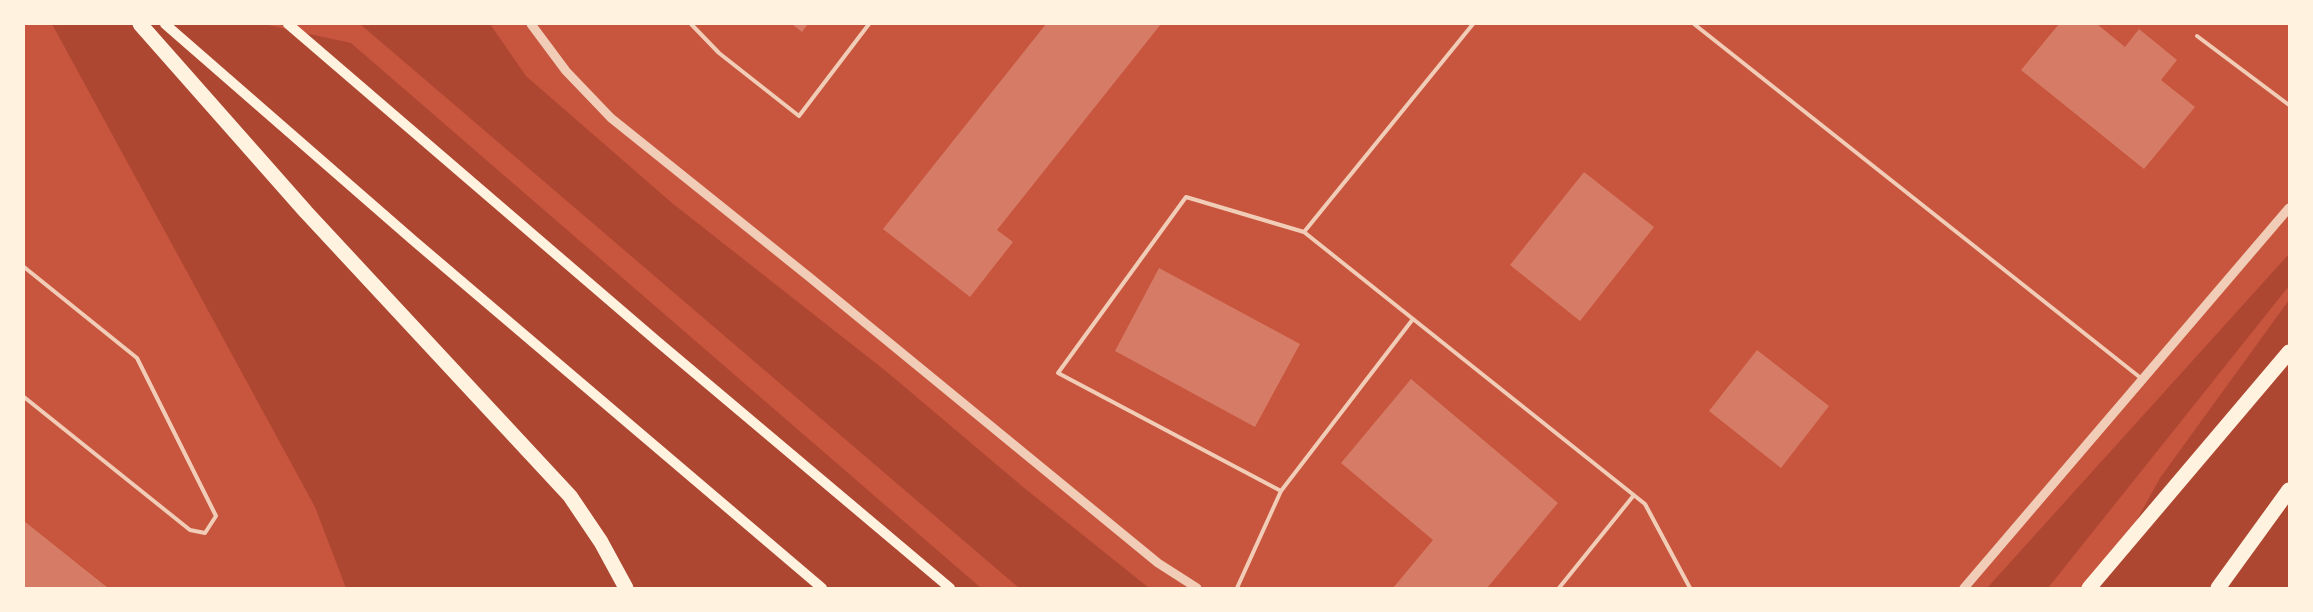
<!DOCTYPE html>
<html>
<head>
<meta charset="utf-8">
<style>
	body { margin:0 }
	#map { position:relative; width:2313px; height:612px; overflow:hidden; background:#c8553d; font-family:Merriweather,serif }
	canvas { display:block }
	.frame { position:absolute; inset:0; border:25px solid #fff3e0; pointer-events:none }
</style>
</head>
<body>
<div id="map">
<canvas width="2313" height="612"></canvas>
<div class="frame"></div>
</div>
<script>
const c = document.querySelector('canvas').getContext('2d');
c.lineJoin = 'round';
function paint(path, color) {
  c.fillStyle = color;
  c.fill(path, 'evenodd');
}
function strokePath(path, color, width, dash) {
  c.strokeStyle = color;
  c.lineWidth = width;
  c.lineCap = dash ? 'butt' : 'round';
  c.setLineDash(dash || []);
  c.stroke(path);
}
const green = new Path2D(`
	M 52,24 L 263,24 L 351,43 L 981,588 L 346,588 L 315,507 Z
	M 360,24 L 490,24 L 526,76 L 672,203 L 887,372 L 1023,487 L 1149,588 L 1019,588 Z
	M 2289,254 L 2289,286 L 2048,588 L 1987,588 Z
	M 2289,300 L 2289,588 L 2099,588 L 2160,478 Z`);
const building = new Path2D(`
	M 792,24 L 808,24 L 802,32 Z
	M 1046,24 L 1161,24 L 997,230 L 1013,242 L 970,297 L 883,229 Z
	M 2059,24 L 2097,24 L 2125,47 L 2139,29 L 2177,60 L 2161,80 L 2195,107 L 2144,169 L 2021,70 Z
	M 1584,172 L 1654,227 L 1580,321 L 1510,265 Z
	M 1159,268 L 1300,344 L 1255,427 L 1115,351 Z
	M 1757,350 L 1829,406 L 1781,468 L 1709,411 Z
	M 1411,379 L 1558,503 L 1487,588 L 1393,588 L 1433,540 L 1341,463 Z
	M 24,521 L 108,588 L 24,588 Z`);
const service = new Path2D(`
	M 691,24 L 719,53 L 799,116 L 869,24
	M 1473,24 L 1304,232 L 1645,504 L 1690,588
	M 1694,24 L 2142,379
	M 2197,36 L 2289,105
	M 24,267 L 137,358 L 216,516 L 205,533 L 190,530 L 24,397
	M 1281,491 L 1058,373 L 1186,197 L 1304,232
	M 1237,588 L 1281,491 L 1413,319
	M 1559,588 L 1634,495`);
const tertiary = new Path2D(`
	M 531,24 L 566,71 L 611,118 L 808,276 L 1158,563 L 1197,588
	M 1964,588 L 2289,208`);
const secondary = new Path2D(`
	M 165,24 L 414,241 L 822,588
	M 288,24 L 658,342 L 950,588`);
const motorway = new Path2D(`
	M 140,24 L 306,212 L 570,496 L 601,542 L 626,588
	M 2089,588 L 2289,352
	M 2218,588 L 2289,490`);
paint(green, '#ae4732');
paint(building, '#d67c66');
strokePath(service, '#f1ccb7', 4);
strokePath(tertiary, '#f1ccb7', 9);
strokePath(secondary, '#fff3e0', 10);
strokePath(motorway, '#fff3e0', 15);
</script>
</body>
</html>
